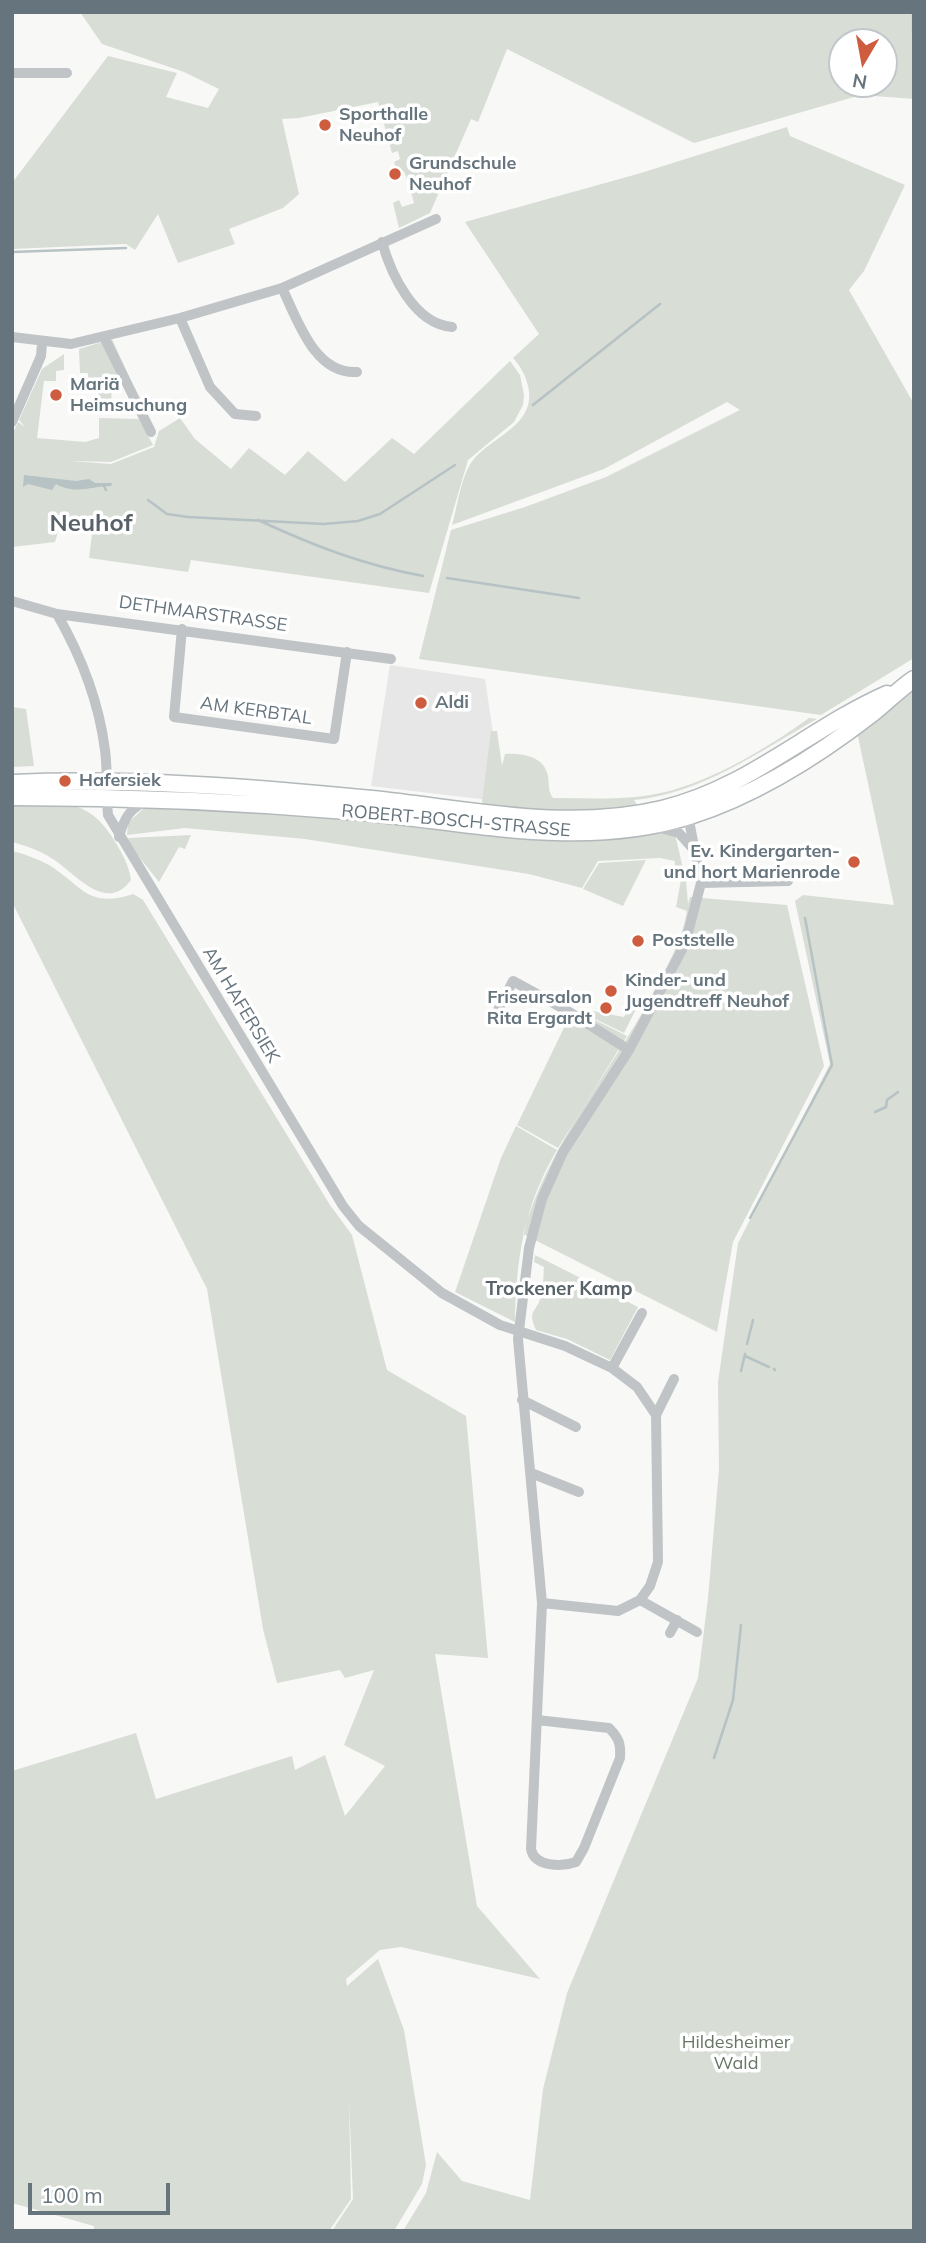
<!DOCTYPE html>
<html>
<head>
<meta charset="utf-8">
<style>
	body { margin:0 }
	#map { position:relative; width:926px; height:2243px; overflow:hidden; background:#f8f8f6; font-family:Mulish,sans-serif }
	canvas { display:block }
	.frame { position:absolute; inset:0; border:14px solid #66747d; pointer-events:none }
	.north { position:absolute; left:828px; top:28px; width:70px; height:70px; box-sizing:border-box; background:#fff; border:2px solid #c2c7cb; border-radius:50%; rotate:190deg; font-size:19px; font-weight:700; line-height:28px; text-align:center; color:#66747d }
	.north::after { content:''; display:block; margin:auto; width:24px; height:32px; background:#ce5d40; clip-path:polygon(50% 0,100% 100%,50% 72%,0 100%) }
	.scale { position:absolute; left:28px; top:2183px; width:142px; height:32px; box-sizing:border-box; border:4px solid #66747d; border-top:0; padding-left:9px; font-size:21px; line-height:24px; white-space:nowrap; color:#66747d; -webkit-text-stroke:5px #fff; paint-order:stroke }
</style>
</head>
<body>
<div id="map">
<canvas width="926" height="2243"></canvas>
<div class="frame"></div>
<div class="north">N</div>
<div class="scale">100 m</div>
</div>
<script>
const c = document.querySelector('canvas').getContext('2d');
c.lineJoin = 'round';
function paint(path, color) {
  c.fillStyle = color;
  c.fill(path, 'evenodd');
}
function strokePath(path, color, width, dash) {
  c.strokeStyle = color;
  c.lineWidth = width;
  c.lineCap = dash ? 'butt' : 'round';
  c.setLineDash(dash || []);
  c.stroke(path);
}
function label(font, color, halo, rows, align = 'center') {
  c.font = font + ' Mulish,sans-serif';
  c.lineWidth = 7;
  c.setLineDash([]);
  c.textBaseline = 'middle';
  c.strokeStyle = halo;
  c.fillStyle = color;
  for (const [text, x, y, turn = 0] of rows) {
    c.save();
    c.translate(x, y);
    c.rotate((+turn || 0) * Math.PI / 180);
    c.textAlign = isNaN(turn) ? turn : align;
    if (halo) c.strokeText(text, 0, 0);
    c.fillText(text, 0, 0);
    c.restore();
  }
}
const built = new Path2D(`
	M 390,665 L 485,679 L 496,753 L 489,800 L 371,786 Z`);
const green = new Path2D(`
	M 80,12 L 914,12 L 914,99 L 861,95 L 694,143 L 507,49 L 478,122 L 471,119 L 430,213 L 399,228 L 393,203 L 399,200 L 402,207 L 414,203 L 411,192 L 414,190 L 412,181 L 408,182 L 404,171 L 398,173 L 394,162 L 400,159 L 398,151 L 392,153 L 378,102 L 299,118 L 282,119 L 299,194 L 283,208 L 229,229 L 235,244 L 178,263 L 158,214 L 135,250 L 126,244 L 12,249 L 12,183 L 108,56 L 177,73 L 166,97 L 208,108 L 219,89 L 184,72 L 102,44 ZM 842,42 L 884,42 L 884,84 L 842,84 Z
	M 787,127 L 790,136 L 905,185 L 864,271 L 849,290 L 914,404 L 914,658 L 821,715 L 419,659 L 451,530 L 525,507 L 606,477 L 740,410 L 727,402 L 604,469 L 452,525 C 458,505 461,474 474,459 C 495,435 537,424 528,386 C 525,374 521,367 513,358 L 539,334 L 465,222 L 641,173 Z
	M 112,339 L 132,383 L 112,382 L 111,411 L 99,410 L 98,392 L 89,392 L 88,373 L 80,373 L 79,349 Z
	M 64,354 L 64,370 L 56,371 L 56,381 L 44,381 L 37,438 L 85,442 L 99,438 L 99,418 L 139,419 L 153,445 L 111,462 L 69,461 L 111,464 L 154,447 L 159,431 L 180,418 L 195,439 L 231,469 L 249,448 L 285,475 L 308,451 L 345,482 L 392,438 L 414,454 L 510,361 L 520,375 L 524,395 L 523,405 L 514,422 L 468,460 L 429,593 L 191,560 L 188,572 L 89,558 L 94,519 L 63,516 L 55,542 L 12,547 L 12,435 L 18,422 L 25,427 L 19,420 L 42,369 Z
	M 914,689 L 914,2231 L 403,2231 L 426,2193 L 437,2152 L 462,2181 L 530,2200 L 543,2089 L 567,1993 L 698,1678 L 708,1598 L 719,1469 L 718,1382 L 738,1243 L 830,1064 L 795,901 L 803,895 L 894,905 L 857,732 Z
	M 12,707 L 26,709 L 34,766 L 12,767 Z
	M 809,718 L 817,719 C 760,751 701,794 634,800 L 641,811 L 575,817 L 484,806 L 482,801 L 491,731 L 497,731 L 502,766 L 505,754 C 518,753 540,755 546,770 C 551,780 546,789 553,798 C 590,798 629,801 665,792 C 712,781 771,746 809,718 Z
	M 12,804 C 58,804 87,795 114,840 C 122,853 129,865 131,880 C 106,914 76,874 53,859 C 41,851 27,846 12,842 Z
	M 146,806 L 674,830 L 686,881 L 688,904 L 690,897 L 787,905 L 824,1066 L 733,1242 L 717,1332 L 523,1234 C 547,1148 607,1077 650,999 C 664,972 682,942 687,911 L 676,907 L 681,880 L 673,878 L 675,861 L 660,858 L 598,861 L 582,888 L 529,874 L 305,839 L 185,828 L 127,835 L 128,823 Z
	M 191,835 L 185,849 L 179,847 L 159,882 L 132,848 L 128,838 Z
	M 12,851 C 25,854 38,859 49,865 C 83,886 87,909 133,894 L 143,900 L 330,1205 L 352,1235 L 387,1370 L 466,1416 L 488,1658 L 435,1654 L 477,1906 L 540,1979 L 401,1947 L 380,1950 L 346,1979 L 347,1986 L 378,1959 L 404,2030 L 426,2165 L 422,2184 L 394,2231 L 332,2231 L 353,2199 L 349,2100 L 351,2199 L 329,2231 L 94,2231 L 94,2226 L 12,2203 L 12,1771 L 136,1733 L 156,1799 L 292,1756 L 295,1770 L 325,1755 L 345,1816 L 385,1766 L 344,1745 L 374,1670 L 345,1678 L 340,1670 L 277,1683 L 263,1629 L 207,1289 L 12,902 Z
	M 646,860 L 623,906 L 583,889 L 599,863 Z
	M 630,1006 L 636,1009 L 624,1033 L 587,1015 L 592,1011 L 624,1017 Z
	M 573,1009 L 627,1036 L 558,1148 L 517,1125 Z
	M 516,1126 L 557,1150 C 524,1205 516,1259 515,1322 L 455,1292 L 501,1158 Z
	M 535,1255 L 638,1307 L 610,1360 L 567,1339 L 536,1330 C 527,1310 536,1313 541,1297 C 544,1288 543,1276 544,1267 L 534,1262 Z`);
const water = new Path2D(`
	M 24,475 L 76,481 L 89,479 L 95,483 L 112,483 L 111,486 C 92,486 75,495 56,484 L 52,490 L 28,484 L 23,487 Z`);
const stream = new Path2D(`
	M 913,32 L 913,12
	M 12,252 L 126,248
	M 533,405 L 660,304
	M 104,486 L 106,490
	M 148,500 L 167,514 L 188,517 L 324,524 L 358,521 L 380,514 L 455,465
	M 258,520 C 312,545 363,565 423,576
	M 447,578 L 579,598
	M 875,1112 L 886,1107 L 887,1100 L 898,1092
	M 750,1218 L 832,1065 L 805,918
	M 747,1344 L 753,1320
	M 745,1356 L 769,1367
	M 774,1369 L 775,1370
	M 741,1371 L 745,1354
	M 714,1758 L 733,1700 L 741,1625`);
const minor = new Path2D(`
	M 12,73 L 67,73
	M 382,242 C 391,274 414,324 452,327
	M 282,288 C 297,318 314,375 357,372
	M 180,318 L 210,387 L 235,414 L 256,416
	M 12,337 L 71,344 L 180,318 L 282,288 L 436,219
	M 104,337 L 151,432
	M 12,422 L 41,356 L 42,343
	M 12,601 L 57,614 L 391,659
	M 57,614 C 81,656 99,702 105,750 C 108,772 106,794 108,815 L 343,1206 L 359,1226 L 442,1293 L 500,1325 L 565,1346 L 612,1368 L 637,1387 L 656,1415 L 658,1562 L 650,1586 L 640,1600 L 618,1611 L 542,1603
	M 182,629 L 174,717 L 334,739 L 347,652
	M 656,827 L 679,833 L 694,850
	M 119,837 C 124,818 130,808 148,800
	M 701,883 L 788,881
	M 497,1012 L 513,981 L 566,1010 L 629,1050
	M 612,1368 L 642,1313
	M 522,1400 L 576,1427
	M 656,1415 L 674,1379
	M 531,1473 L 579,1492
	M 640,1600 L 697,1632
	M 670,1633 L 677,1620
	M 537,1720 L 609,1728 C 619,1738 621,1744 620,1758 L 584,1848 L 576,1862 C 562,1867 534,1867 531,1849 L 542,1603 L 518,1339 L 529,1248 L 542,1199 L 563,1152 L 629,1050 L 685,944 L 701,883 L 687,810`);
const secondary = new Path2D(`
	M 12,783 C 133,778 252,787 372,799 C 469,809 565,832 662,809 C 747,789 810,728 887,694
	M 12,797 C 129,797 244,802 360,812 C 469,822 584,850 690,816 C 756,795 819,755 873,713 C 887,702 899,689 914,679`);
const markers = [
	[325,125,7,"#ce5d40"],
	[395,174,7,"#ce5d40"],
	[56,395,7,"#ce5d40"],
	[421,703,7,"#ce5d40"],
	[65,781,7,"#ce5d40"],
	[854,862,7,"#ce5d40"],
	[638,941,7,"#ce5d40"],
	[611,991,7,"#ce5d40"],
	[606,1008,7,"#ce5d40"]
];
const poiNames = [
	["Sporthalle",339,115],
	["Neuhof",339,136],
	["Grundschule",409,164],
	["Neuhof",409,185],
	["Mariä",70,385],
	["Heimsuchung",70,406],
	["Aldi",435,703],
	["Hafersiek",79,781],
	["Ev. Kindergarten-",840,852,"right"],
	["und hort Marienrode",840,873,"right"],
	["Poststelle",652,941],
	["Kinder- und",625,981],
	["Jugendtreff Neuhof",625,1002],
	["Friseursalon",592,998,"right"],
	["Rita Ergardt",592,1019,"right"]
];
const streetNames = [
	["DETHMARSTRASSE",203,614,8],
	["AM KERBTAL",256,711,8],
	["ROBERT-BOSCH-STRASSE",456,821,5],
	["AM HAFERSIEK",241,1005,59]
];
const parkNames = [
	["Hildesheimer",736,2043],
	["Wald",736,2064]
];
const neighbourhoodNames = [
	["Trockener Kamp",559,1289]
];
const districtNames = [
	["Neuhof",91,524]
];
paint(built, '#e6e7e6');
paint(green, '#d8ddd6');
paint(water, '#b7c2c5');
strokePath(stream, '#b7c2c5', 2.5);
strokePath(secondary, '#b3b8bb', 19);
strokePath(minor, '#c0c4c7', 10);
strokePath(secondary, '#fff', 16);
for (const [x, y, r, color] of markers) {
  const dot = new Path2D();
  dot.arc(x, y, r, 0, 2 * Math.PI);
  c.fillStyle = color;
  c.fill(dot);
  strokePath(dot, '#fff', 2.5);
}
label('bold 18px', '#66747d', '#fff', poiNames, 'left');
label('18px', '#66747d', '#fff', streetNames);
label('18px', '#687665', '#fff', parkNames);
label('bold 19px', '#586269', '#fff', neighbourhoodNames);
label('bold 24px', '#586269', '#fff', districtNames);
</script>
</body>
</html>
